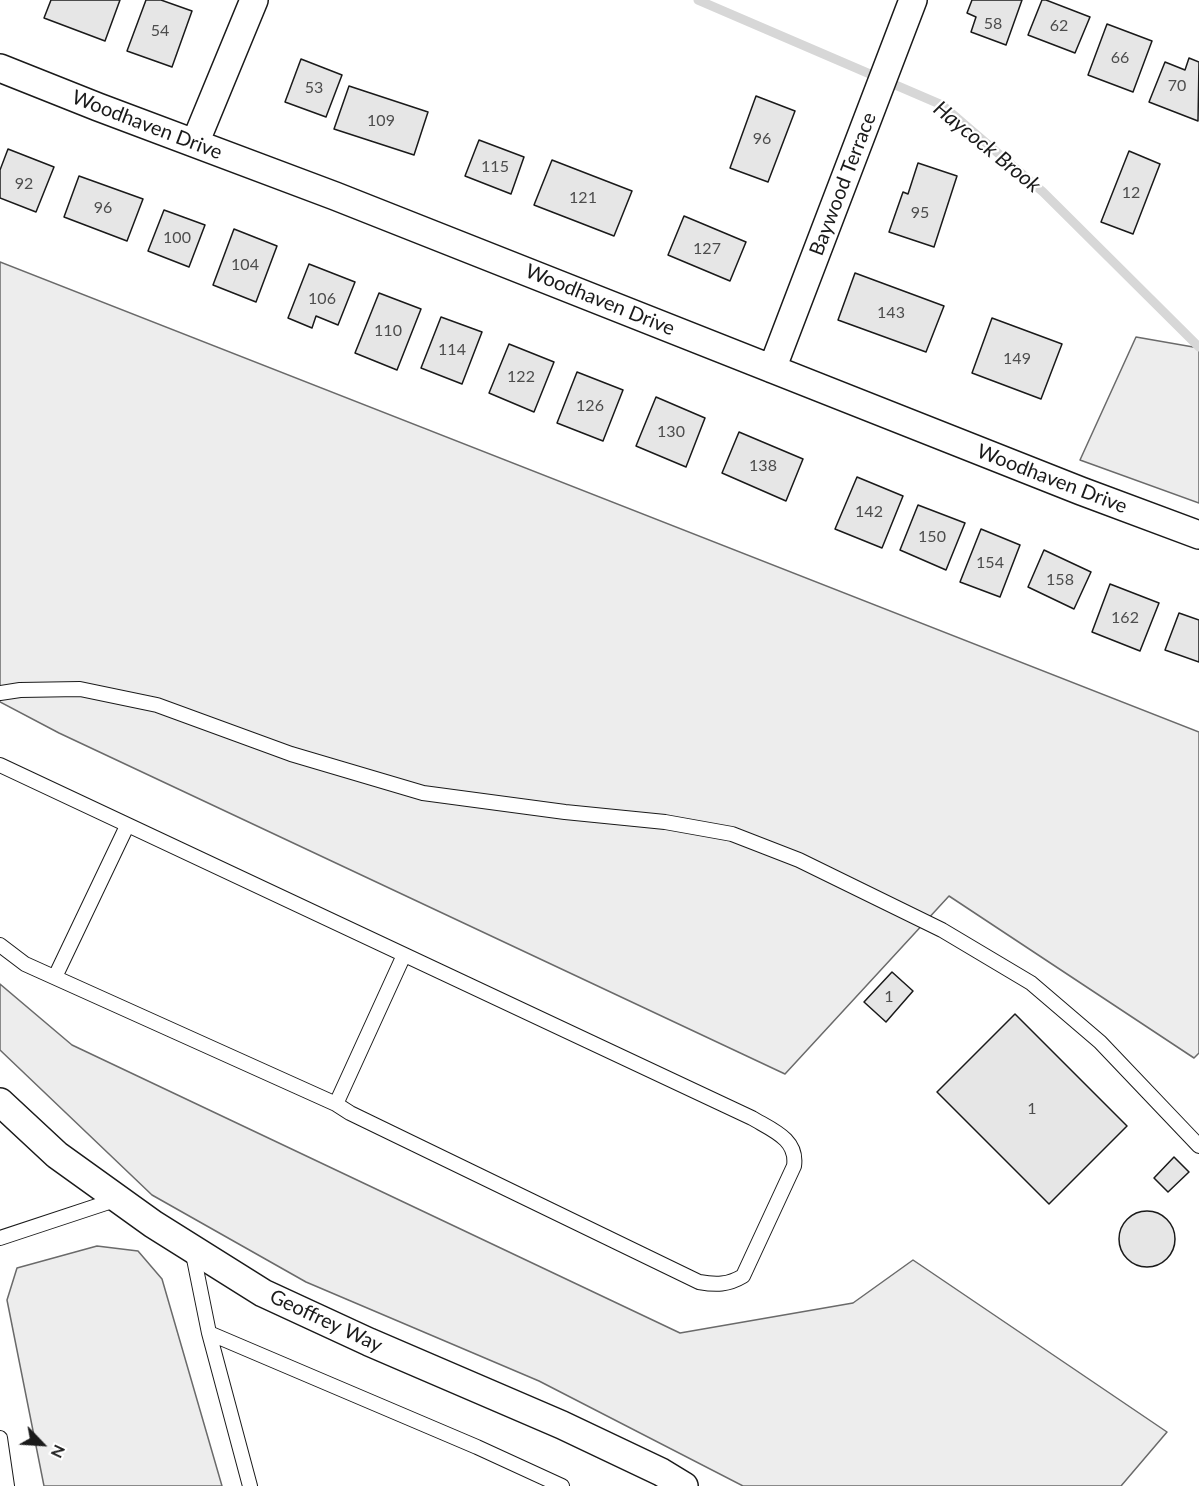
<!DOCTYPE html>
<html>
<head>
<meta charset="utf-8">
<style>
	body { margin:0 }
	#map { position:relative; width:1199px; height:1486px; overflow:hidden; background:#fff; font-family:Lato,sans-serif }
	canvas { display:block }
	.north { position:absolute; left:12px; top:1414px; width:60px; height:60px; -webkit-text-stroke:4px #fff; paint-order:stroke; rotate:115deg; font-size:16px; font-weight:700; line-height:24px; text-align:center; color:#1a1a1a }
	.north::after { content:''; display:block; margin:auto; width:21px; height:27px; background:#1a1a1a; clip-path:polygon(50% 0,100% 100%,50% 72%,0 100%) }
</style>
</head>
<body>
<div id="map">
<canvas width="1199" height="1486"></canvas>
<div class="north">N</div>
</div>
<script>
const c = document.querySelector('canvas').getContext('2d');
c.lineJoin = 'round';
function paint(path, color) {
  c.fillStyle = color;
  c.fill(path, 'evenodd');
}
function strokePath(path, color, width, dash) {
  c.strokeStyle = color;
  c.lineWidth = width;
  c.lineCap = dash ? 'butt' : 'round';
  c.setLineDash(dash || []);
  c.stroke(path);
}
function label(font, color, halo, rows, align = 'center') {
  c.font = font + ' Lato,sans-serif';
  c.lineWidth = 4.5;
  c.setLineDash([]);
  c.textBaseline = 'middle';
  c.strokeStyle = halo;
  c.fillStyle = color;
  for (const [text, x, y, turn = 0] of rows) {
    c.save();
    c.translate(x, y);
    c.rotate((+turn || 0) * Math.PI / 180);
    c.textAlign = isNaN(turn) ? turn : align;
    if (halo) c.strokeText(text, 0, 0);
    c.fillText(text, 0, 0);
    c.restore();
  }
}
const built = new Path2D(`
	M 0,262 L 1199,732 L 1199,1053 L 1194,1058 L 949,896 L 785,1074 L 59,733 L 0,702 Z
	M 1136,337 L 1199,348 L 1199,503 L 1080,460 Z
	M 0,984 L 72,1045 L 680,1333 L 853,1303 L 913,1260 L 1167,1432 L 1121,1486 L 743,1486 L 539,1381 L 306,1282 L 152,1195 L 0,1050 Z
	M 97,1246 L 138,1251 L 162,1279 L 222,1486 L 44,1486 L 7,1300 L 17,1268 Z`);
const stream = new Path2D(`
	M 698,0 L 942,105 L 1043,192 L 1199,347`);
const building = new Path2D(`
	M 51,0 L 120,0 L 105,41 L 44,18 Z
	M 146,0 L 161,0 L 192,11 L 172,67 L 127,51 Z
	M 972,0 L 1022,0 L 1006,45 L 971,32 L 976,17 L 967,13 Z
	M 1042,0 L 1046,0 L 1090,17 L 1075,53 L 1028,35 Z
	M 1107,24 L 1152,41 L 1133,92 L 1088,75 Z
	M 1189,58 L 1199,62 L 1198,121 L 1149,102 L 1165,62 L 1185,70 Z
	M 301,59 L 342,75 L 326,117 L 285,102 Z
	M 349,86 L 428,112 L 414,155 L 334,129 Z
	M 756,96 L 795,111 L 768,182 L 730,168 Z
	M 479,140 L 524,157 L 511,194 L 465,176 Z
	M 8,149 L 54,167 L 36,212 L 0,198 L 0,170 Z
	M 1129,151 L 1160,164 L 1133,234 L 1101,222 Z
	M 552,160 L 632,191 L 614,236 L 534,205 Z
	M 918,163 L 957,176 L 934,247 L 889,232 L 903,192 L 908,194 Z
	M 79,176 L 143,199 L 127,241 L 64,217 Z
	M 164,210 L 205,225 L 189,267 L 148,251 Z
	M 684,216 L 746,242 L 730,281 L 668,255 Z
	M 234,229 L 277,246 L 256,302 L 213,285 Z
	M 309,264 L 355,282 L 338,325 L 316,316 L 312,328 L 288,318 Z
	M 855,273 L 944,306 L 926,352 L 838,320 Z
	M 379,293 L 421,309 L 397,370 L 355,353 Z
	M 441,317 L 482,332 L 462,384 L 421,368 Z
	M 992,318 L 1062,344 L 1041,399 L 972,373 Z
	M 509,344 L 554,362 L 534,412 L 489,393 Z
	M 577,372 L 623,390 L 603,441 L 557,423 Z
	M 656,397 L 705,418 L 686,467 L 636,446 Z
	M 739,432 L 803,459 L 786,501 L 722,473 Z
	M 857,477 L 903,496 L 882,548 L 835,529 Z
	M 918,505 L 965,523 L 946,570 L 900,550 Z
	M 981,529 L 1020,545 L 1000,597 L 960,582 Z
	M 1044,550 L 1091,572 L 1074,609 L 1028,587 Z
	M 1110,584 L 1159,603 L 1140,651 L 1092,632 Z
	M 1179,613 L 1199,620 L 1199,662 L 1165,650 Z
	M 892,972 L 913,991 L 886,1022 L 864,1002 Z
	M 1015,1014 L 1127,1126 L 1049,1204 L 937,1092 Z
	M 1174,1157 L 1189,1172 L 1168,1192 L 1154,1178 Z
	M1119 1239a28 28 0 1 1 56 0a28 28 0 1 1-56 0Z`);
const lane = new Path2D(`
	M 0,693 L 20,690 L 80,689 L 157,705 L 291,754 L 423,793 L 565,812 L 665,822 L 732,834 L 799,860 L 942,930 L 1031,983 L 1100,1042 L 1199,1146
	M 0,765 L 752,1118 C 772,1130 798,1139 794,1166 L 743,1276 C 728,1285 716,1285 699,1282 L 350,1113 L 336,1104 L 25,964 L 0,945
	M 55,977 L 127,826
	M 336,1104 L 404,955
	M 0,1238 L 118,1199
	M 192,1249 L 209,1333 L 250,1486
	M 209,1333 L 477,1447 L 562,1486
	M 0,1438 L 7,1486`);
const street = new Path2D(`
	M 0,68 L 98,107 L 335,196 L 1081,491 L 1199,535
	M 195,143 L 254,0
	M 772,369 L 913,0
	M 0,1102 L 57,1155 L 153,1224 L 263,1293 L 369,1342 L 562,1425 L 661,1472 L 684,1486`);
const numberNames = [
	["58",993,24],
	["62",1059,26],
	["54",160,31],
	["66",1120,58],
	["70",1177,86],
	["53",314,88],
	["109",381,121],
	["96",762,139],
	["115",495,167],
	["92",24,184],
	["12",1131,193],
	["121",583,198],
	["96",103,208],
	["95",920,213],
	["100",177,238],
	["127",707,249],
	["104",245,265],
	["106",322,299],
	["143",891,313],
	["110",388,331],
	["114",452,350],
	["149",1017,359],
	["122",521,377],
	["126",590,406],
	["130",671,432],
	["138",763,466],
	["142",869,512],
	["150",932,537],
	["154",990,563],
	["158",1060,580],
	["162",1125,618],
	["1",889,997],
	["1",1032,1109]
];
const streetNames = [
	["Woodhaven Drive",147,125,21],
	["Baywood Terrace",843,184,-69],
	["Woodhaven Drive",600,300,22],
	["Woodhaven Drive",1052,479,21],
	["Geoffrey Way",326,1321,25]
];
const waterNames = [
	["Haycock Brook",987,147,39]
];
paint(built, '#ededed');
strokePath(built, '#6a6a6a', 1.5);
strokePath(stream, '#d7d7d7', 9);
paint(building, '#e6e6e6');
strokePath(building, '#1a1a1a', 1.5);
strokePath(lane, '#1a1a1a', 16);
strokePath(street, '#1a1a1a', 30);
strokePath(lane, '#fff', 14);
strokePath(street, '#fff', 27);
label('16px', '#4d4d4d', null, numberNames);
label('20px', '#1a1a1a', '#fff', streetNames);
label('italic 21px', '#1a1a1a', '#fff', waterNames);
</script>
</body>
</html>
